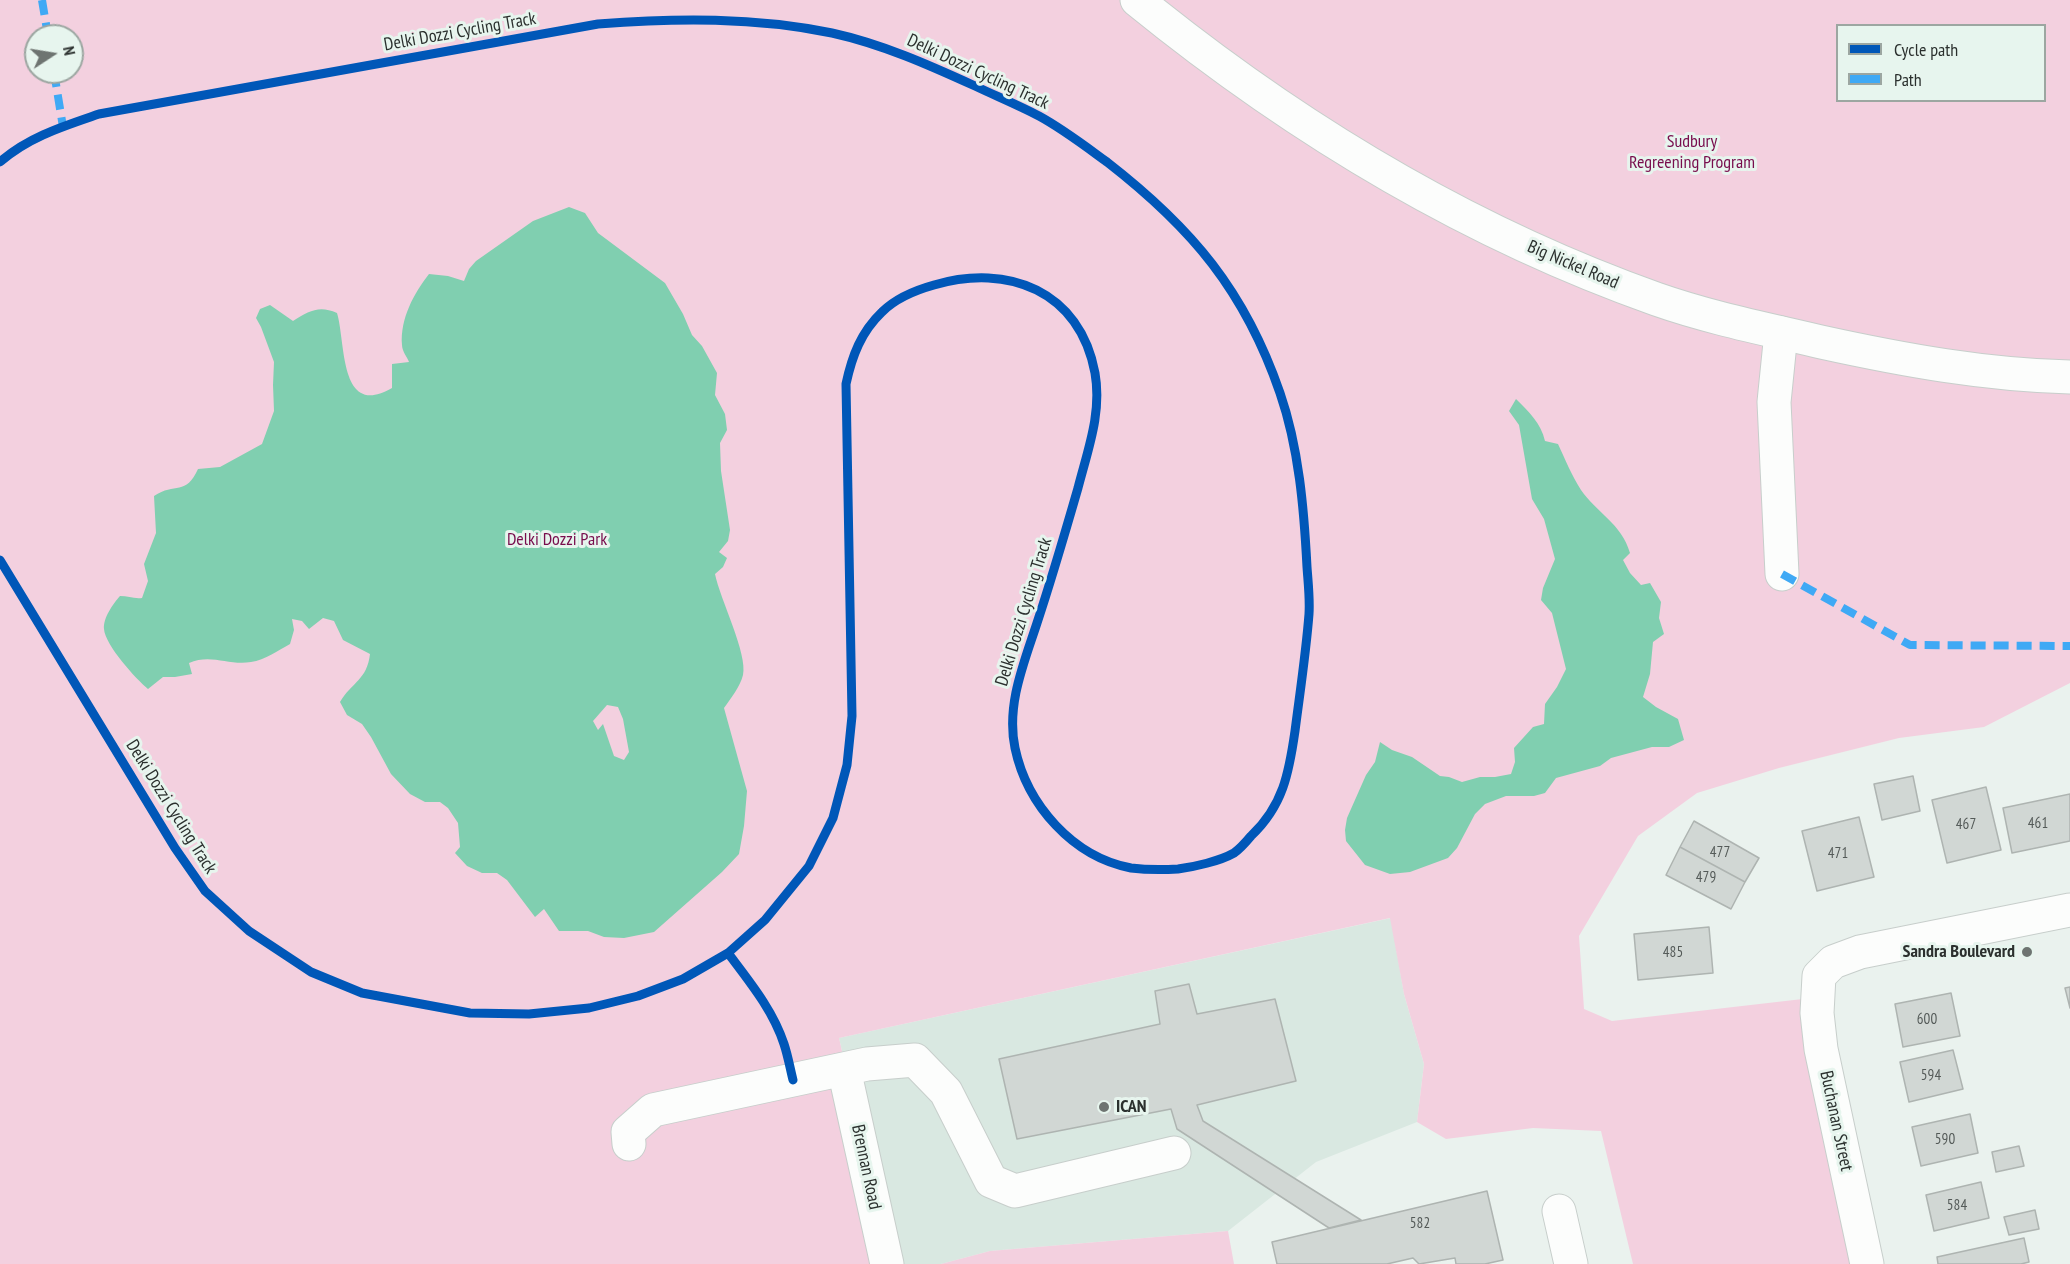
<!DOCTYPE html>
<html>
<head>
<meta charset="utf-8">
<style>
	body { margin:0 }
	#map { position:relative; width:2070px; height:1264px; overflow:hidden; background:#eaf2ee; font-family:"PT Sans Narrow",sans-serif }
	canvas { display:block }
	.legend { position:absolute; left:1836px; top:24px; width:210px; height:78px; box-sizing:border-box; background:#e7f5ee; border:2px solid #9ca6a1; margin:0; padding:8px 10px; list-style:none; font-size:18px; color:#2b302e }
	.legend li { display:flex; align-items:center; gap:12px; height:30px }
	.legend b { width:30px; border:2px solid #9ca6a1 }
	.north { position:absolute; left:24px; top:24px; width:60px; height:60px; box-sizing:border-box; background:#e7f5ee; border:2px solid #9ca6a1; border-radius:50%; rotate:78deg; font-size:16px; font-weight:700; line-height:24px; text-align:center; color:#2b302e }
	.north::after { content:''; display:block; margin:auto; width:21px; height:27px; background:#6e7471; clip-path:polygon(50% 0,100% 100%,50% 72%,0 100%) }
</style>
</head>
<body>
<div id="map">
<canvas width="2070" height="1264"></canvas>
<ul class="legend">
<li><b style="height:8px;background:#0057b8"></b>Cycle path</li>
<li><b style="height:8px;background:#3fa9f5"></b>Path</li>
</ul>
<div class="north">N</div>
</div>
<script>
const c = document.querySelector('canvas').getContext('2d');
c.lineJoin = 'round';
function paint(path, color) {
  c.fillStyle = color;
  c.fill(path, 'evenodd');
}
function strokePath(path, color, width, dash) {
  c.strokeStyle = color;
  c.lineWidth = width;
  c.lineCap = dash ? 'butt' : 'round';
  c.setLineDash(dash || []);
  c.stroke(path);
}
function label(font, color, halo, rows, align = 'center') {
  c.font = font + ' "PT Sans Narrow",sans-serif';
  c.lineWidth = 6;
  c.setLineDash([]);
  c.textBaseline = 'middle';
  c.strokeStyle = halo;
  c.fillStyle = color;
  for (const [text, x, y, turn = 0] of rows) {
    c.save();
    c.translate(x, y);
    c.rotate((+turn || 0) * Math.PI / 180);
    c.textAlign = isNaN(turn) ? turn : align;
    if (halo) c.strokeText(text, 0, 0);
    c.fillText(text, 0, 0);
    c.restore();
  }
}
const built = new Path2D(`
	M 1391,918 L 1404,994 L 1424,1064 L 1417,1122 L 1316,1162 L 1228,1231 L 990,1251 L 941,1264 L 890,1264 L 839,1038 Z`);
const green = new Path2D(`
	M 0,0 L 2070,0 L 2070,683 L 1984,727 L 1899,738 L 1779,768 L 1697,793 L 1638,836 L 1579,936 L 1584,1009 L 1612,1021 L 1820,997 L 1869,1264 L 1633,1264 L 1601,1131 L 1533,1128 L 1446,1139 L 1417,1122 L 1424,1064 L 1404,994 L 1390,918 L 839,1038 L 890,1264 L 0,1264 ZM 1838,26 L 2044,26 L 2044,100 L 1838,100 ZM 36,36 L 72,36 L 72,72 L 36,72 Z
	M 1228,1231 L 1234,1264 L 941,1264 L 990,1251 Z`);
const water = new Path2D(`
	M 569,207 L 585,213 L 598,233 L 665,283 L 683,314 L 692,335 L 702,346 L 717,373 L 715,395 L 725,414 L 727,430 L 720,443 L 721,471 L 730,530 L 728,541 L 719,552 L 727,558 L 723,567 L 715,574 C 720,599 748,654 743,675 C 740,687 731,698 724,708 L 747,791 L 744,826 L 739,854 L 722,872 L 654,932 L 624,938 L 604,937 L 588,931 L 559,931 L 544,909 L 535,917 L 507,880 L 497,873 L 482,873 L 467,866 L 455,853 L 460,847 L 458,823 L 448,808 L 440,802 L 425,802 L 410,794 L 391,774 L 371,737 L 362,724 L 347,715 L 340,702 C 352,682 367,680 370,654 L 343,640 L 334,621 L 323,618 L 309,629 L 302,621 L 292,619 L 294,630 L 290,644 C 279,650 265,660 251,662 C 229,666 211,653 189,663 L 192,674 L 175,677 L 163,677 L 148,689 C 136,679 105,645 104,629 C 103,618 113,604 120,596 C 128,596 134,599 142,598 L 148,581 L 144,564 L 156,533 L 154,496 C 175,482 186,496 198,469 L 220,467 L 262,444 L 274,411 L 273,385 L 274,362 L 261,327 L 256,318 L 260,309 L 270,305 L 293,321 C 309,311 319,305 337,313 C 346,343 339,419 392,388 L 392,364 L 409,362 C 407,357 402,351 402,345 C 400,319 414,293 429,274 L 448,276 L 464,281 L 469,269 L 476,261 L 533,221 ZM 607,705 L 618,707 L 623,719 L 629,752 L 624,760 L 614,756 L 603,724 L 598,730 L 593,721 Z
	M 1516,399 C 1529,412 1541,423 1545,441 L 1558,444 C 1565,459 1572,476 1581,490 C 1596,512 1622,524 1630,553 L 1623,560 L 1630,573 L 1641,585 L 1650,583 L 1661,602 L 1659,618 L 1664,634 L 1653,642 L 1650,674 L 1643,697 L 1656,707 L 1678,719 L 1684,740 L 1669,747 L 1652,747 L 1611,758 L 1600,766 L 1556,778 L 1545,793 L 1534,796 L 1506,796 L 1485,804 L 1475,814 L 1457,848 L 1448,858 L 1410,872 L 1390,874 L 1365,865 L 1346,841 L 1345,830 L 1347,818 L 1366,775 L 1375,762 L 1380,742 L 1392,750 L 1412,757 L 1440,776 L 1449,777 L 1462,782 L 1480,777 L 1495,777 L 1511,774 L 1515,762 L 1514,748 L 1533,727 L 1544,724 L 1545,704 L 1557,687 L 1566,669 L 1552,613 L 1541,600 L 1543,588 L 1555,559 L 1544,519 L 1532,499 L 1519,425 L 1509,411 Z`);
const building = new Path2D(`
	M 1913,776 L 1920,811 L 1882,820 L 1874,784 Z
	M 1986,787 L 2001,850 L 1947,863 L 1932,800 Z
	M 2070,794 L 2070,841 L 2012,853 L 2003,808 Z
	M 1859,817 L 1874,877 L 1817,891 L 1802,831 Z
	M 1694,821 L 1759,858 L 1745,882 L 1680,847 Z
	M 1680,847 L 1745,882 L 1731,909 L 1666,875 Z
	M 1709,927 L 1713,973 L 1638,980 L 1634,934 Z
	M 1189,984 L 1197,1014 L 1275,999 L 1296,1081 L 1197,1105 L 1203,1121 L 1361,1220 L 1329,1228 L 1177,1129 L 1171,1109 L 1017,1139 L 999,1059 L 1160,1024 L 1155,991 Z
	M 2070,987 L 2070,1008 L 2065,988 Z
	M 1951,993 L 1960,1036 L 1903,1047 L 1895,1004 Z
	M 1953,1050 L 1963,1089 L 1909,1102 L 1900,1062 Z
	M 1970,1114 L 1978,1153 L 1921,1166 L 1912,1127 Z
	M 2019,1146 L 2024,1166 L 1996,1172 L 1992,1152 Z
	M 1981,1182 L 1989,1218 L 1934,1231 L 1926,1195 Z
	M 1487,1191 L 1503,1260 L 1485,1264 L 1456,1264 L 1455,1258 L 1419,1264 L 1413,1258 L 1387,1264 L 1277,1264 L 1272,1242 Z
	M 2035,1210 L 2039,1229 L 2009,1235 L 2004,1217 Z
	M 2024,1238 L 2029,1262 L 2021,1264 L 1938,1264 L 1937,1257 Z`);
const minor = new Path2D(`
	M 1781,333 L 1774,402 L 1782,574
	M 844,1069 L 887,1264
	M 629,1144 L 628,1132 L 653,1110 L 867,1064 L 915,1060 L 946,1092 L 991,1181 L 1015,1191 L 1174,1153
	M 1559,1211 L 1571,1264
	M 1867,1264 L 1821,1049 L 1817,1013 L 1819,976 L 1833,962 L 1860,952 L 2070,910`);
const major = new Path2D(`
	M 1137,0 C 1292,126 1467,232 1656,299 C 1710,318 1766,329 1821,342 C 1903,360 1986,375 2070,377`);
const quiet = new Path2D(`
	M 42,0 L 48,36
	M 54,72 L 63,127
	M 1782,574 L 1910,645 L 2070,646`);
const cycleway = new Path2D(`
	M 0,162 C 28,137 64,126 99,114 L 598,24 C 676,18 755,17 832,33 C 882,44 929,65 975,86 C 996,96 1018,105 1039,116 C 1063,129 1085,146 1107,162 C 1192,228 1245,291 1280,393 C 1299,448 1304,509 1307,567 C 1308,582 1310,598 1309,614 C 1306,653 1300,692 1295,731 C 1289,773 1283,806 1251,836 C 1246,842 1241,848 1234,853 C 1220,861 1194,867 1178,869 C 1162,870 1147,870 1131,868 C 1073,857 1027,805 1015,748 C 1006,705 1024,663 1037,623 C 1052,578 1065,533 1078,488 C 1088,449 1102,413 1095,373 C 1080,291 1008,263 934,285 C 916,290 896,298 882,312 C 861,332 852,356 846,384 L 852,716 L 847,765 L 833,818 L 809,866 L 765,920 L 728,953 L 683,979 L 638,996 L 589,1008 L 529,1014 L 470,1013 L 362,993 L 311,972 L 249,931 L 205,891 L 175,848 L 0,560
	M 728,953 C 749,981 773,1010 784,1044 C 788,1056 790,1068 793,1080`);
const markers = [
	[2027,952,6,"#6e7471"],
	[1104,1107,6,"#6e7471"]
];
const numberNames = [
	["461",2038,824],
	["467",1966,825],
	["477",1720,853],
	["471",1838,854],
	["479",1706,878],
	["485",1673,953],
	["600",1927,1020],
	["594",1931,1076],
	["590",1945,1140],
	["584",1957,1206],
	["582",1420,1224]
];
const streetNames = [
	["Delki Dozzi Cycling Track",460,32,-10],
	["Delki Dozzi Cycling Track",978,72,25],
	["Big Nickel Road",1573,265,23],
	["Delki Dozzi Cycling Track",1024,612,-73],
	["Delki Dozzi Cycling Track",171,807,58],
	["Buchanan Street",1836,1121,78],
	["Brennan Road",866,1167,78]
];
const parkNames = [
	["Sudbury",1692,142],
	["Regreening Program",1692,163],
	["Delki Dozzi Park",557,540]
];
const poiNames = [
	["Sandra Boulevard",2015,952],
	["ICAN",1116,1107,"left"]
];
paint(built, '#d9e8e1');
paint(green, '#f3d0df');
paint(water, '#80cfb0');
paint(building, '#d1d7d4');
strokePath(building, '#aeb4b1', 1.5);
strokePath(minor, '#c7cecb', 35);
strokePath(major, '#c7cecb', 35);
strokePath(minor, '#fcfdfc', 33);
strokePath(major, '#fcfdfc', 33);
strokePath(quiet, '#3fa9f5', 8, [15, 8]);
strokePath(cycleway, '#0057b8', 9);
for (const [x, y, r, color] of markers) {
  const dot = new Path2D();
  dot.arc(x, y, r, 0, 2 * Math.PI);
  c.fillStyle = color;
  c.fill(dot);
  strokePath(dot, '#e7f5ee', 2);
}
label('15px', '#545a58', null, numberNames);
label('18px', '#2b302e', '#e7f5ee', streetNames);
label('18px', '#780d4d', '#e7f5ee', parkNames);
label('bold 18px', '#2b302e', '#e7f5ee', poiNames, 'right');
</script>
</body>
</html>
